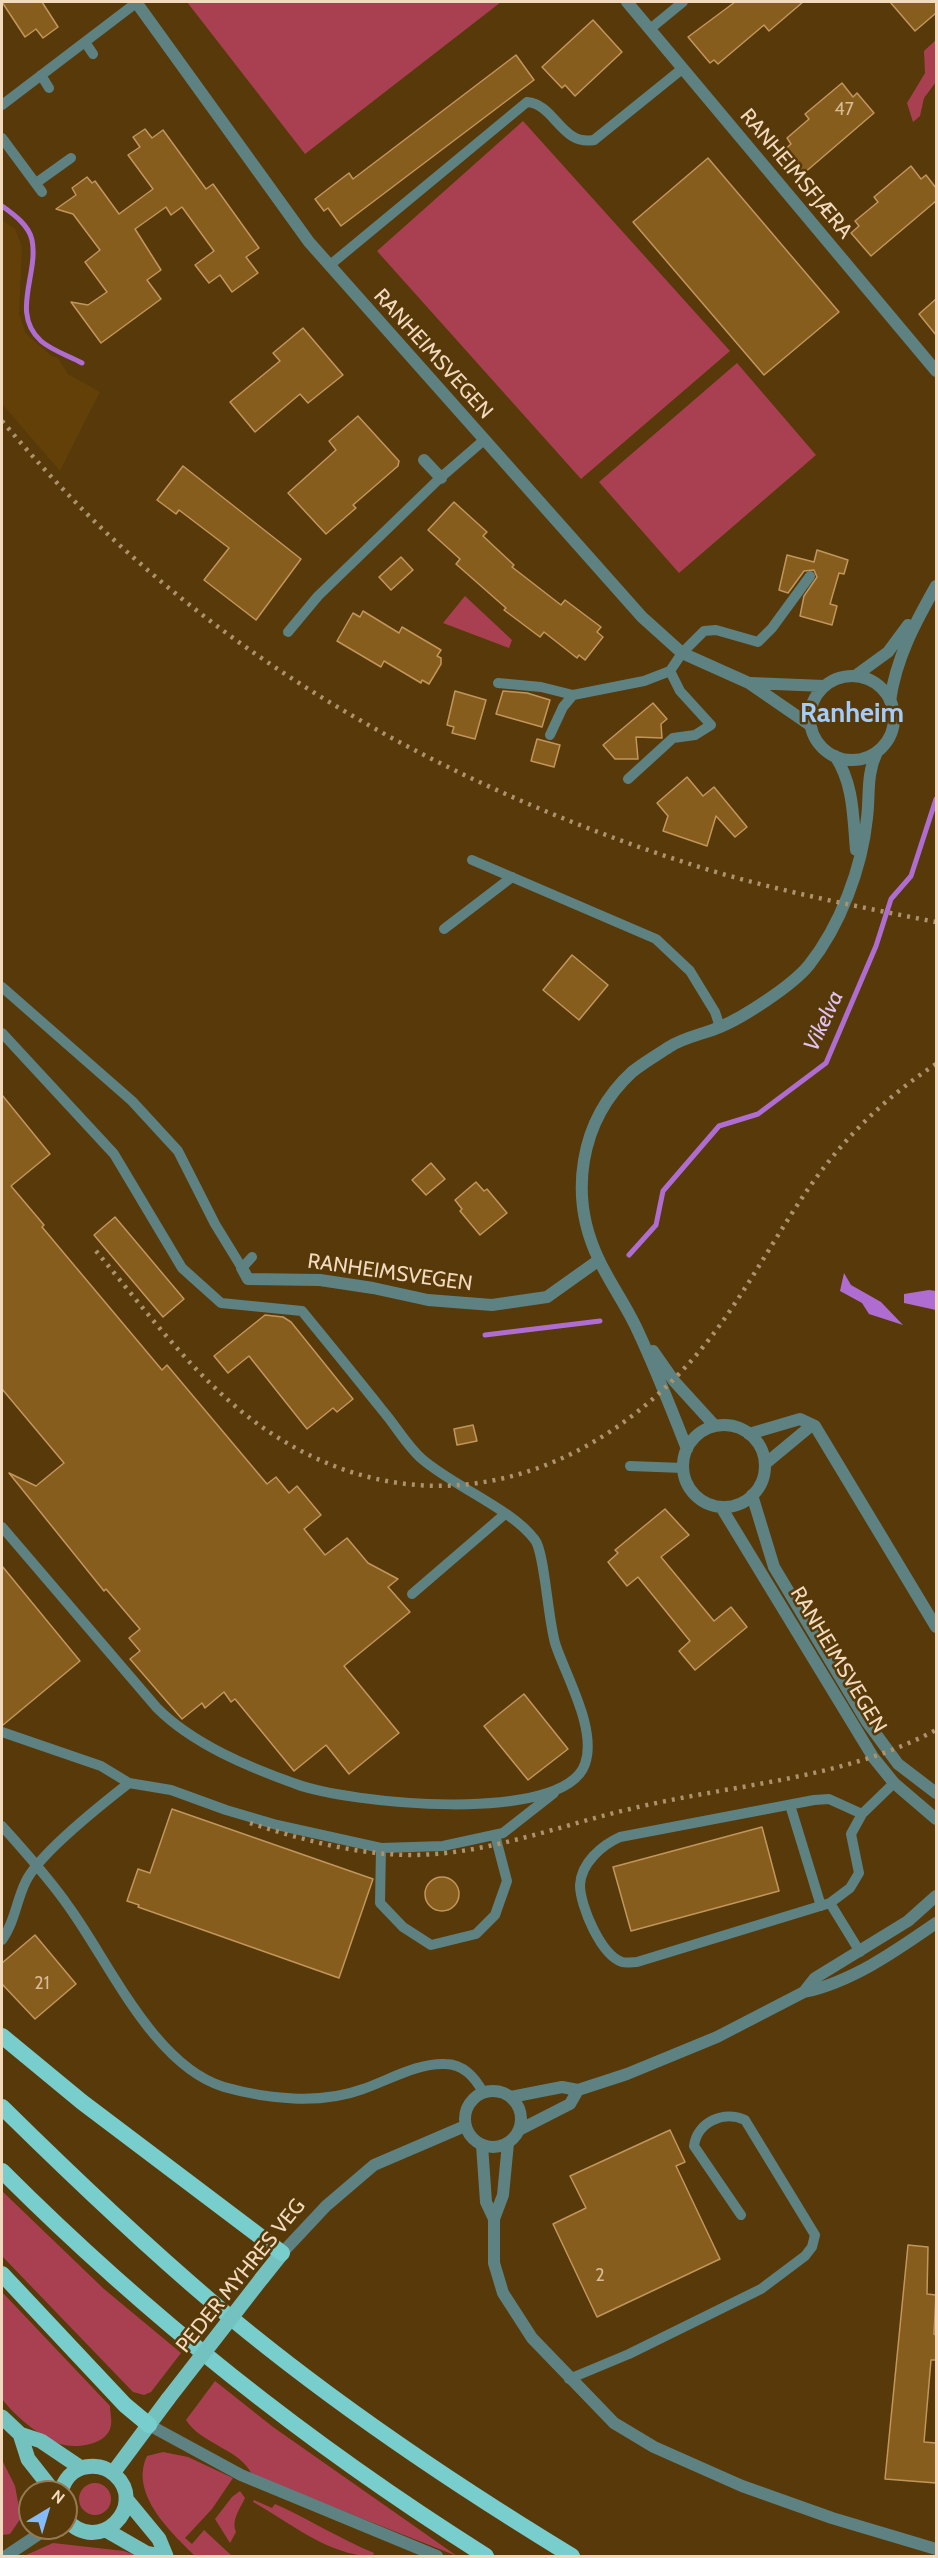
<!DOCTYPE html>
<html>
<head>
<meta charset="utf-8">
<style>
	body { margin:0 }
	#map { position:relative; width:938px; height:2558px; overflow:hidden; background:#57390a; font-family:Cabin,sans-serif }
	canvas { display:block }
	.frame { position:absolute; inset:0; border:3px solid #f1dabd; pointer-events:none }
	.north { position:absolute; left:18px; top:2480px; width:60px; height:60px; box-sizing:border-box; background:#57390a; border:2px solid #957952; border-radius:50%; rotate:38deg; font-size:16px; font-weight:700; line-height:24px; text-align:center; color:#f1dabd }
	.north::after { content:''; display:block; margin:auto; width:21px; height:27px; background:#85bbfb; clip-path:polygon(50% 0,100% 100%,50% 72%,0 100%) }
</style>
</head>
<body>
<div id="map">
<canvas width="938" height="2558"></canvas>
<div class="frame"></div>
<div class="north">N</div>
</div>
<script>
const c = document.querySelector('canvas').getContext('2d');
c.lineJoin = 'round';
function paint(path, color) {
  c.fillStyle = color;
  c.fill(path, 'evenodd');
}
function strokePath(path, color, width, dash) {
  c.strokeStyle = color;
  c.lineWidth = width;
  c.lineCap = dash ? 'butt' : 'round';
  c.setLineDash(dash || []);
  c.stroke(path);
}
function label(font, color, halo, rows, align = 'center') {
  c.font = font + ' Cabin,sans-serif';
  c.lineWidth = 5;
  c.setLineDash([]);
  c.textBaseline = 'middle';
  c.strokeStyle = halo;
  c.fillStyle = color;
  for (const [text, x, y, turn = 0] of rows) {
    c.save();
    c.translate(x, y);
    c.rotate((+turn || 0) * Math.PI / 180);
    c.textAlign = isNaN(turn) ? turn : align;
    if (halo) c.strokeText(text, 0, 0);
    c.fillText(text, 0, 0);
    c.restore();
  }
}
const built = new Path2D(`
	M 2,220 L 15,229 L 22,247 L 19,314 L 26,334 L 52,356 L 58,358 L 68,374 L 100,392 L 60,471 L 2,404 Z`);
const green = new Path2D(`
	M 187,2 L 501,2 L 305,154 Z
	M 936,40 L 936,82 L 924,98 L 920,116 L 913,122 L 907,103 L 925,73 L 924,51 Z
	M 523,121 L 730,351 L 581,479 L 377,251 Z
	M 737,363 L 816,455 L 679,573 L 599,482 Z
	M 465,596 L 512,640 L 509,648 L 443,623 Z
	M 2,2191 L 104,2289 L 181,2353 L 151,2392 L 144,2395 L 133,2392 L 2,2256 Z
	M 2,2292 L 110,2406 C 110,2412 112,2419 111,2425 C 108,2445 77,2449 60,2444 C 39,2436 16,2417 2,2399 Z
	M 215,2381 L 273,2427 L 457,2556 L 252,2475 C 241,2449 202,2445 186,2420 Z
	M 163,2452 L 188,2457 L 233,2478 L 212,2509 L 185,2538 L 192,2544 L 204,2530 L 232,2556 L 195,2556 C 171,2532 129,2494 147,2456 Z
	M 2,2460 L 15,2486 L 21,2518 L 10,2534 L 2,2535 Z
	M79 2499a16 16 0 1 1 32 0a16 16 0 1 1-32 0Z
	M 240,2491 L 245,2498 C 240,2509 231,2520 236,2532 L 230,2543 L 215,2519 L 232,2497 Z
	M 254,2500 L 272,2508 L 275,2504 C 309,2519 340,2539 374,2553 L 373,2556 C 331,2557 289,2522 253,2502 Z
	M 53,2543 L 124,2551 L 137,2556 L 24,2556 Z`);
const water = new Path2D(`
	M 844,1273 L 851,1285 L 881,1302 L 903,1325 L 869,1314 L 862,1303 L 840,1291 Z
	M 929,1290 L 936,1291 L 936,1310 L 904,1303 L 904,1294 Z`);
const stream = new Path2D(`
	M 2,206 C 13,214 29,225 32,240 C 39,274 10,313 41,341 C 51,350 69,356 82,363
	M 629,1255 L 656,1225 L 663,1191 L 719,1126 L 758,1114 L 826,1063 L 876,946 L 891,899 L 911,876 L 936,799
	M 485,1335 L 600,1321`);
const building = new Path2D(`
	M 2,2 L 42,2 L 58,27 L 43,38 L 36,29 L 25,37 Z
	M 735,2 L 803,2 L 769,31 L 764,25 L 718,64 L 714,60 L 710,63 L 688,37 Z
	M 890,2 L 936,2 L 936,13 L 915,31 Z
	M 593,20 L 622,52 L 575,96 L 565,85 L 562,88 L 542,67 Z
	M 516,55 L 534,80 L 341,226 L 328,208 L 324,211 L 315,199 L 349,173 L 353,179 Z
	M 842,83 L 853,97 L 857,93 L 874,113 L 803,174 L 783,151 L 791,144 L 787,138 L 809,119 L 805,114 Z
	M 145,129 L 152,138 L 163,130 L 206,189 L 213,184 L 259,248 L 246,257 L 258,273 L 232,292 L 220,275 L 209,283 L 195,265 L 214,251 L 182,207 L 171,215 L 166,207 L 135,229 L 161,270 L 147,280 L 161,299 L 101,343 L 71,302 L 88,305 L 107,292 L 85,262 L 100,250 L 73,214 L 56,209 L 76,195 L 72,188 L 87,177 L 92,183 L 95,181 L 119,214 L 153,189 L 128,155 L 140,147 L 133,137 Z
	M 708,158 L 839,312 L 764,375 L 633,222 Z
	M 911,166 L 921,179 L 926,175 L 936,188 L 936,201 L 871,256 L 851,233 L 859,226 L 855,221 L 878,202 L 874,197 Z
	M 936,299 L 936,335 L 919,314 Z
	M 303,328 L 343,375 L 308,403 L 300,394 L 255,432 L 230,402 L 280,361 L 273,353 Z
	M 358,416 L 399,461 L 398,466 L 353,505 L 356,508 L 326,534 L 288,493 L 336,450 L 329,441 Z
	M 183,466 L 301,559 L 256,620 L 204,580 L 229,548 L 179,510 L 176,514 L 157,500 Z
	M 454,502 L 487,532 L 483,536 L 514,565 L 512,567 L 561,605 L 565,600 L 601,627 L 597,632 L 603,637 L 585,660 L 579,655 L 577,658 L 544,632 L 540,637 L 504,610 L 506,608 L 456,564 L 460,559 L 428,530 Z
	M 817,550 L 848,560 L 844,574 L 839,573 L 830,604 L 837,606 L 832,625 L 800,616 L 804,596 L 817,577 L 814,570 L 804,571 L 788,593 L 779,590 L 787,555 L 814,562 Z
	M 401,557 L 413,570 L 391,590 L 379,577 Z
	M 363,611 L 399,633 L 402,627 L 441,650 L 437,656 L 441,658 L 441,664 L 429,684 L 422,680 L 421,683 L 384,661 L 381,667 L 337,641 L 353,613 L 360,617 Z
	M 455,691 L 486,700 L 475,739 L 452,733 L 454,727 L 447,725 Z
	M 503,691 L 527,693 L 550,700 L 542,727 L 496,714 Z
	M 653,703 L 667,719 L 661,724 L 662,738 L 636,737 L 638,759 L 615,759 L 603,745 Z
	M 537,739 L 560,745 L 554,767 L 531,761 Z
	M 687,777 L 703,796 L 714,787 L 747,827 L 735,837 L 716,816 L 707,846 L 663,831 L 668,816 L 657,803 Z
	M 572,955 L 608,985 L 579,1020 L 543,990 Z
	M 2,1095 L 50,1154 L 11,1186 L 44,1225 L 42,1227 L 162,1370 L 167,1365 L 267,1484 L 276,1477 L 289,1493 L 297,1486 L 321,1515 L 304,1529 L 325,1555 L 347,1538 L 368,1563 L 398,1579 L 388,1587 L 410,1612 L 344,1666 L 399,1733 L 349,1774 L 326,1745 L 294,1771 L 235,1699 L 231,1702 L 224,1692 L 205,1708 L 202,1703 L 182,1719 L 130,1659 L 140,1651 L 129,1638 L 140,1629 L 106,1589 L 104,1591 L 9,1473 L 36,1486 L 64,1463 L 2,1389 Z
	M 431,1163 L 445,1179 L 426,1195 L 412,1180 Z
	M 476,1182 L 484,1191 L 487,1189 L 507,1213 L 480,1235 L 460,1211 L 462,1209 L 455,1200 Z
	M 115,1217 L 184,1299 L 163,1317 L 94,1235 Z
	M 265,1315 L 283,1317 L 291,1322 L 353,1399 L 337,1412 L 333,1408 L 307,1429 L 249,1356 L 228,1373 L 214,1356 Z
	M 473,1425 L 477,1441 L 457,1445 L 454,1429 Z
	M 665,1509 L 689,1535 L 661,1557 L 714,1621 L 731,1607 L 747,1627 L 695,1670 L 679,1651 L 690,1641 L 638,1577 L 627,1586 L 608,1562 L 618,1553 L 615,1550 Z
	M 2,1566 L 80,1661 L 3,1725 L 2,1725 Z
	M 524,1694 L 568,1749 L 528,1780 L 484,1726 Z
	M 172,1809 L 373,1879 L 339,1978 L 138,1907 L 139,1905 L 127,1901 L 138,1869 L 150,1873 Z
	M 762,1827 L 779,1891 L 631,1931 L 613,1867 Z
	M425 1894a17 17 0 1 1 34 0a17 17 0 1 1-34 0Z
	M 35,1935 L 76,1984 L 35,2019 L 2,1984 L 2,1963 Z
	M 670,2130 L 685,2162 L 676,2166 L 720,2259 L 597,2317 L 553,2224 L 586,2208 L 570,2176 Z
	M 908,2245 L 928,2247 L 927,2294 L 936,2295 L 934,2334 L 936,2335 L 936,2360 L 931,2360 L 924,2442 L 936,2443 L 936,2483 L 885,2479 Z`);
const service = new Path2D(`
	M 650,29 L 683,2
	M 85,42 L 93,54
	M 41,75 L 49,88
	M 2,105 L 136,3
	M 2,138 L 42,192
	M 36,183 L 71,158
	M 330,265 L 527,102 C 555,104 561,146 594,140 L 682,69
	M 288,632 L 318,596 L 439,479 L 484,440
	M 498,683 L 541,687 L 573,695
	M 550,735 L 563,707 L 573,695 L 644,681 L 670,671 L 682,653 L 704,631 L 716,630 L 758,642 L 772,628 L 810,576
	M 628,779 L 673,738 L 695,735 L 711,725 L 680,691 L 670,671
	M 472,860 L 656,939 L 690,971 L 715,1012 L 720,1027
	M 444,929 L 512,877
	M 2,987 L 132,1101 L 178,1151 L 215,1224 L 242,1268 L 252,1257
	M 2,1033 L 114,1154 L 182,1268 L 221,1303 L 302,1311 C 329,1344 356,1377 383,1411 C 396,1426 407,1446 422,1459 C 453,1486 512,1509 535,1540 C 545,1553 548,1624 556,1646 C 567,1678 597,1730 585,1764 C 563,1826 346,1803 296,1784 C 248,1767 193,1744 157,1708 L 2,1527
	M 630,1466 L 683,1468
	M 412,1594 L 505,1514
	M 2,1732 L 101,1766 L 129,1783
	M 790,1805 L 821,1906
	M 862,1814 L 829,1799 L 814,1800 L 620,1837 C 602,1845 581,1863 580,1885 C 580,1906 601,1955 622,1962 C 626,1963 633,1962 637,1962 L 830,1903 L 850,1888 L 859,1873 L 851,1834 L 862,1814 L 894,1783
	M 2,1826 C 25,1852 49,1878 69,1907 C 109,1962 154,2066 224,2087 C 267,2099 320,2105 363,2089 C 389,2080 417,2063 445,2064 C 464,2064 475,2078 483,2092
	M 381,1848 L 380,1903 L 403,1927 L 431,1945 L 476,1934 L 495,1915 L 507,1881 L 495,1835
	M 830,1903 L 860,1952
	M 2,1940 C 15,1922 16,1901 26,1881 C 40,1853 102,1804 129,1783 L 171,1790 L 226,1810 L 277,1825 L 381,1848 L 443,1846 L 503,1833 L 554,1793
	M 569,2379 L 629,2354 L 761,2289 L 805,2256 L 812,2247 L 815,2235 L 745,2120 C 724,2110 697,2122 694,2146 L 741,2215`);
const minor = new Path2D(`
	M 627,2 L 936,371
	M 424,460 L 441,478
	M 855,676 L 888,652 L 908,625
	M 890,701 C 896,658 915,623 936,586
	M 242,1268 L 248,1279 L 320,1280 L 373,1288 L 428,1300 L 492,1305 L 547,1297 L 599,1260
	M 749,1434 L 800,1419 L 815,1426 L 936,1627
	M 765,1464 L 812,1425
	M 482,2145 L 486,2202 L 494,2219 L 494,2263 L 503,2293 L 532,2338 L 614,2423 L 654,2447 L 742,2486 L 832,2518 L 936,2549
	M 494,2219 L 503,2195 L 508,2143
	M 149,2425 L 241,2475 L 437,2556
	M 6,2556 L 48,2528`);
const tertiary = new Path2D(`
	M 136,2 L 309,242 L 642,617 L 682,653 L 749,683 L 810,725
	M810 718a42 42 0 1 1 84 0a42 42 0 1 1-84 0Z
	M 751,683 L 824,686
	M 835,756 C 854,784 853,818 856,850
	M 653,1351 L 674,1381 L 715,1426
	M683 1466a41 41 0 1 1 82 0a41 41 0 1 1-82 0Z
	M 687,1449 C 671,1408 655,1367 636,1327 C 625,1304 610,1283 599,1260 C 568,1196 579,1121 632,1072 C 643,1063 657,1055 669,1047 C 684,1037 704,1034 720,1027 C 744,1017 793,985 809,965 C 840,926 862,868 867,818 C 870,794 866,775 877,752
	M 752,1495 L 774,1567 L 867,1722 L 898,1764 L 936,1793
	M 721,1507 L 873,1757 L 894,1783 L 936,1819
	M 804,1992 L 815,1978 L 908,1921 L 936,1896
	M465 2119a28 28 0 1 1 56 0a28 28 0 1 1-56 0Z
	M 511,2097 L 562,2087 L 578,2090 L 627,2074 L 717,2037 L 804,1992 C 852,1982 897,1950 936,1923
	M 519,2130 L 570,2104 L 578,2090
	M 282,2253 L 326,2206 L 374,2165 L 465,2126`);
const primary = new Path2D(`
	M 262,2278 L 282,2253
	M 2,2417 L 20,2434 L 41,2441 L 81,2468
	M 20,2434 L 28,2459 L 54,2492
	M 113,2473 L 168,2399
	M 61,2492 C 64,2480 72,2470 85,2467 C 96,2465 107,2467 115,2475 C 149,2506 98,2557 66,2519
	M 126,2499 L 159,2539 L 166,2556
	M 106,2530 L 146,2553 L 160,2556`);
const trunk = new Path2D(`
	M 2,2036 L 82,2102 L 282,2253
	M 2,2107 C 70,2174 139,2240 212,2302 C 324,2397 447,2480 572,2556
	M 2,2171 C 148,2317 311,2446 486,2556
	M 2,2274 L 125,2405 L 149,2425`);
const rail = new Path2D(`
	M 2,421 C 43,469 86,516 134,558 C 294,701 489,800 693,865 C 772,890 855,906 936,922
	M 96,1251 C 144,1308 191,1373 251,1419 C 411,1540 594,1487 711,1337 C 744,1294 770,1246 800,1201 C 836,1146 881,1100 936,1064
	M 250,1823 C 303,1840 357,1855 414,1855 C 488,1854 558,1826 630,1809 C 732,1784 842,1780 936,1730`);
const primaryBridge = new Path2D(`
	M 168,2399 L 262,2278`);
const numberNames = [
	["47",844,110],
	["21",42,1984],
	["2",600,2276]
];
const streetNames = [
	["RANHEIMSFJÆRA",796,174,50],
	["RANHEIMSVEGEN",433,354,48],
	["RANHEIMSVEGEN",390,1273,8],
	["RANHEIMSVEGEN",838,1660,59],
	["PEDER MYHRES VEG",241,2276,-51]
];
const waterNames = [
	["Vikelva",824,1021,-65]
];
const districtNames = [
	["Ranheim",852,714]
];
paint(built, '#624008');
paint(green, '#a94051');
paint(water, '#af6dd1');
strokePath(stream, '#af6dd1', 5);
paint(building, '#875d1e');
strokePath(building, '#c1965c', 1.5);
strokePath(service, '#5d8281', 10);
strokePath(minor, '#5d8281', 12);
strokePath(tertiary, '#5d8281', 12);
strokePath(primary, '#73c2bf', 15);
strokePath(trunk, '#77cecc', 16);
strokePath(rail, '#ac926d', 4.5, [3, 6]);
strokePath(primaryBridge, '#73c2bf', 15);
label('18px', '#d6bb95', null, numberNames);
label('21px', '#f1dabd', '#57390a', streetNames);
label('italic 22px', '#e1c2f3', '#57390a', waterNames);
label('bold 27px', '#a3ccfb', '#57390a', districtNames);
</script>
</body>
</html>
